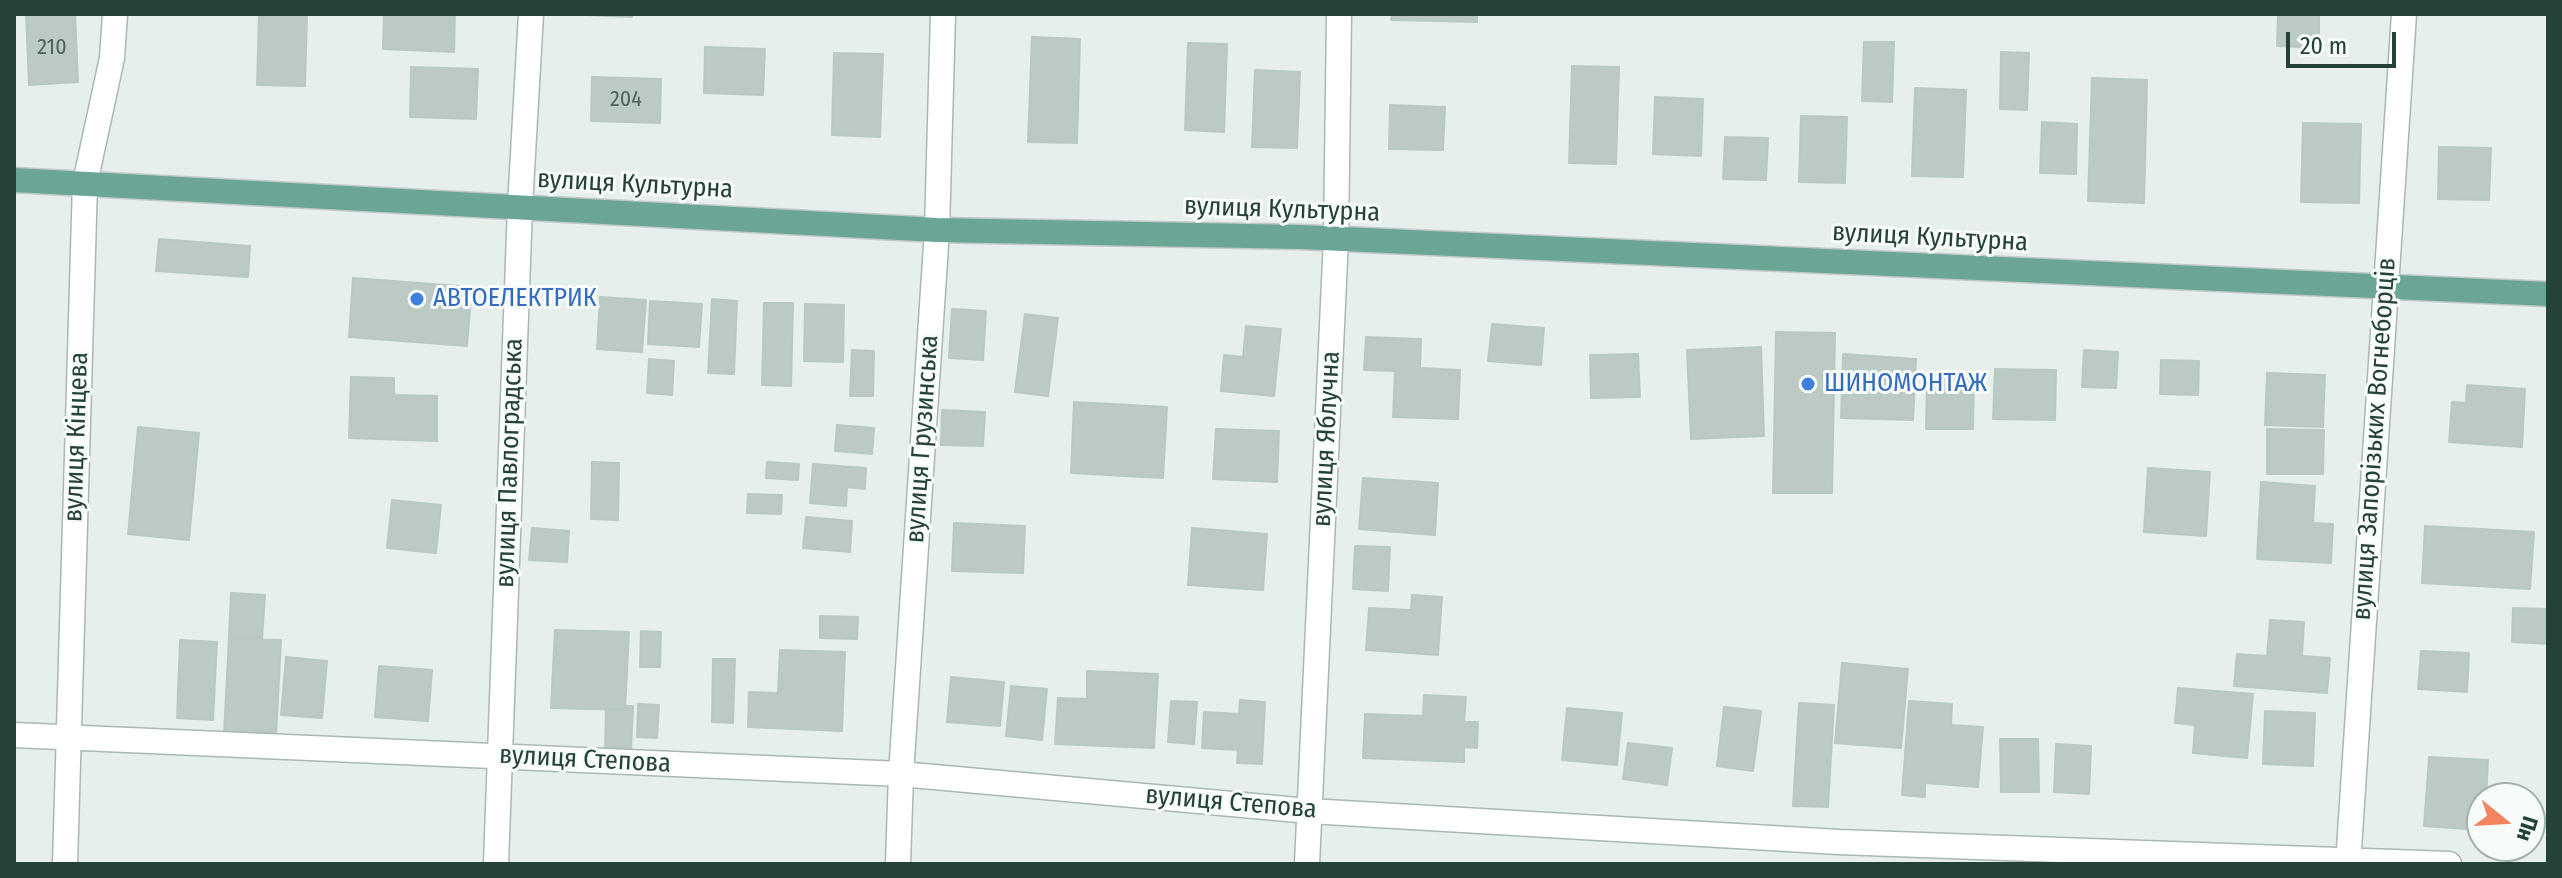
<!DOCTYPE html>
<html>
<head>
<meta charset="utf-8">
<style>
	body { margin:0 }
	#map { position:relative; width:2562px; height:878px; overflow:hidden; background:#e6efeb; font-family:"Fira Sans Condensed",sans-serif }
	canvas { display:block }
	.frame { position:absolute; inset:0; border:16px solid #24423a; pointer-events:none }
	.north { position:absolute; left:2466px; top:782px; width:80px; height:80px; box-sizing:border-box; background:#f7fbf9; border:2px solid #a3b1ad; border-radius:50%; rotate:108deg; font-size:22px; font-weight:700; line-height:32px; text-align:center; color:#24423a }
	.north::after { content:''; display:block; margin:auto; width:28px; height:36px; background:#f4845f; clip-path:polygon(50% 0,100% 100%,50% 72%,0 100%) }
	.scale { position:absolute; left:2286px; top:32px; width:110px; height:36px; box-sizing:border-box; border:4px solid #24423a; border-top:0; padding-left:10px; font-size:24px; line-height:28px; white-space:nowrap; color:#24423a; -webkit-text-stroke:6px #f7fbf9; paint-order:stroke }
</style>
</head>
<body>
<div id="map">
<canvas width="2562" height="878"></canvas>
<div class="frame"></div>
<div class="north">Пн</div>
<div class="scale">20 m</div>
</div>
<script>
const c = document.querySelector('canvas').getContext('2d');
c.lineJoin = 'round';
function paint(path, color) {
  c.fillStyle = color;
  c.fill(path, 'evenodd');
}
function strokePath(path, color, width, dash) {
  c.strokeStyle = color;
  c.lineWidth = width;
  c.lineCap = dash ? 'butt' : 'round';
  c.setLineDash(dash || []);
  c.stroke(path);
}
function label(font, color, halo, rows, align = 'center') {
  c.font = font + ' "Fira Sans Condensed",sans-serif';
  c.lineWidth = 6;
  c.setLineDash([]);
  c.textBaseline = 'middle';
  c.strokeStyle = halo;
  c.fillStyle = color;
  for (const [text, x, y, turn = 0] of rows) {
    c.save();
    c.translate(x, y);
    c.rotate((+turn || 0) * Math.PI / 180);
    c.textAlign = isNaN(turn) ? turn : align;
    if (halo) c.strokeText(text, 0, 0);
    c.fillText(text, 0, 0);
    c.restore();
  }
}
const building = new Path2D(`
	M 26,14 L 75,14 L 78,82 L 29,85 Z
	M 259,14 L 307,14 L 305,86 L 257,85 Z
	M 384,14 L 455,14 L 454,52 L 383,49 Z
	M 564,14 L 632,14 L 632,17 Z
	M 1392,14 L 1477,14 L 1477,22 L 1391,20 Z
	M 2278,14 L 2319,14 L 2319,48 L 2277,46 Z
	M 1032,37 L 1080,39 L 1077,143 L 1028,142 Z
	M 1864,42 L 1894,42 L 1892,102 L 1862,101 Z
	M 1188,43 L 1227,44 L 1224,132 L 1185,130 Z
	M 705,47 L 765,49 L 763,95 L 704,93 Z
	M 2001,52 L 2029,53 L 2027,110 L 2000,109 Z
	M 834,53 L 883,54 L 880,137 L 832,135 Z
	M 1572,66 L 1619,67 L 1616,164 L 1569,163 Z
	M 411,67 L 478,69 L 476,119 L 410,117 Z
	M 1255,70 L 1300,72 L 1297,148 L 1252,147 Z
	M 592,77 L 661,79 L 660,123 L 591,121 Z
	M 2092,78 L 2147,80 L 2144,203 L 2088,201 Z
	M 1915,88 L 1966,90 L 1963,177 L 1912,176 Z
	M 1655,97 L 1703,99 L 1701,156 L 1653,154 Z
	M 1390,105 L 1445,107 L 1443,150 L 1389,149 Z
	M 1801,116 L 1847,117 L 1845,183 L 1799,182 Z
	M 2042,122 L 2077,124 L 2076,174 L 2040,173 Z
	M 2303,123 L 2361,124 L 2359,203 L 2301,202 Z
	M 1725,137 L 1768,138 L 1766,180 L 1723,179 Z
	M 2439,147 L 2491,148 L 2489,200 L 2438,199 Z
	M 159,239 L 250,246 L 248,277 L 156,271 Z
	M 353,278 L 472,287 L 467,346 L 349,337 Z
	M 600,297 L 646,300 L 642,352 L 597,349 Z
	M 712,299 L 737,301 L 734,374 L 708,373 Z
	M 650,301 L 702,304 L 699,347 L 648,344 Z
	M 764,303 L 793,303 L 791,386 L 762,385 Z
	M 805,304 L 844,305 L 843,362 L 804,361 Z
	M 952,309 L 986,311 L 983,360 L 949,358 Z
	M 1025,314 L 1058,318 L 1048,396 L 1015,392 Z
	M 1492,324 L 1544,328 L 1541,365 L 1488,361 Z
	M 1246,326 L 1281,329 L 1274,396 L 1221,391 L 1224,355 L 1243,357 Z
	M 1776,332 L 1835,333 L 1832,493 L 1773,493 Z
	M 1366,337 L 1421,339 L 1420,368 L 1460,370 L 1458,419 L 1393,417 L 1395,371 L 1364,370 Z
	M 1761,347 L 1764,436 L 1691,439 L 1687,350 Z
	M 852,350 L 874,351 L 873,396 L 850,396 Z
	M 2084,350 L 2118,352 L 2116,388 L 2082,387 Z
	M 1638,354 L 1640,397 L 1591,398 L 1590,355 Z
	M 1843,354 L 1916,359 L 1913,420 L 1841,418 Z
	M 649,359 L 674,361 L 672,395 L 647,393 Z
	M 2161,360 L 2199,361 L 2198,395 L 2160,394 Z
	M 1995,369 L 2056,370 L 2055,420 L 1993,419 Z
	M 2267,373 L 2325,375 L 2323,427 L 2265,425 Z
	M 1927,376 L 1974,377 L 1973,429 L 1926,429 Z
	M 351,377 L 394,378 L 394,395 L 437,396 L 437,441 L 349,438 Z
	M 2467,385 L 2525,389 L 2522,447 L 2449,442 L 2452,402 L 2466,403 Z
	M 1074,402 L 1167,407 L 1163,478 L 1071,473 Z
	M 942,410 L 985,412 L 983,446 L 941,445 Z
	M 837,425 L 874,428 L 872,454 L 835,451 Z
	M 138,427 L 199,433 L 189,540 L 128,534 Z
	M 1216,429 L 1279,431 L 1277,482 L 1213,479 Z
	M 2267,429 L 2324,430 L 2323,474 L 2267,474 Z
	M 592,462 L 619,463 L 618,520 L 591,519 Z
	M 767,462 L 799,464 L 798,480 L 766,478 Z
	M 813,464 L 866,468 L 865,489 L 847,487 L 846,506 L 810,503 Z
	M 2148,468 L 2210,472 L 2206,536 L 2144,532 Z
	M 1363,478 L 1438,483 L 1435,535 L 1359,529 Z
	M 2261,482 L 2315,486 L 2313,523 L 2333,524 L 2331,563 L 2257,559 Z
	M 748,494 L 782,495 L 781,514 L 747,513 Z
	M 392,500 L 441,505 L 436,553 L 387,548 Z
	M 806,517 L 852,521 L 850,552 L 803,548 Z
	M 954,523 L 1025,526 L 1023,573 L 952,571 Z
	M 2425,526 L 2534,532 L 2530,589 L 2422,583 Z
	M 532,528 L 569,531 L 567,562 L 529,560 Z
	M 1192,528 L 1267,534 L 1263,590 L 1188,585 Z
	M 1355,546 L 1390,547 L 1388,591 L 1353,589 Z
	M 231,593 L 265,595 L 262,639 L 229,638 Z
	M 1412,595 L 1442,597 L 1438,655 L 1366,650 L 1369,608 L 1411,610 Z
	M 2513,608 L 2548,609 L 2548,644 L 2512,642 Z
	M 820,616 L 858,617 L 857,639 L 820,638 Z
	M 2270,620 L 2304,622 L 2302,656 L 2330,658 L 2327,693 L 2234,686 L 2237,654 L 2267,656 Z
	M 555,630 L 629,632 L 625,710 L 551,708 Z
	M 641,631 L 661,632 L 660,667 L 640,667 Z
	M 229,638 L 281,640 L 276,736 L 224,734 Z
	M 180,640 L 217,642 L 213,720 L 177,718 Z
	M 780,650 L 845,652 L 842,731 L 748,727 L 749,692 L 778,693 Z
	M 2421,651 L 2469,653 L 2467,692 L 2418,689 Z
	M 286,657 L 327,661 L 322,718 L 281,715 Z
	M 713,659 L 735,659 L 733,723 L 712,722 Z
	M 1842,663 L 1908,669 L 1901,748 L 1835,743 Z
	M 379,666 L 432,670 L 428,721 L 375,717 Z
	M 1087,671 L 1158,674 L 1154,748 L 1055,744 L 1058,698 L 1087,699 Z
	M 951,677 L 1004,682 L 1000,726 L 947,722 Z
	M 1011,686 L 1047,689 L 1042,740 L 1006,736 Z
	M 2178,688 L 2253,694 L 2247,758 L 2193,753 L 2195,725 L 2175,723 Z
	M 1424,695 L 1466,697 L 1464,722 L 1478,722 L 1477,748 L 1464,747 L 1464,762 L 1363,758 L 1365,714 L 1423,716 Z
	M 1240,700 L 1265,702 L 1262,764 L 1237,763 L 1238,750 L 1202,748 L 1204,712 L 1239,714 Z
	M 1171,701 L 1197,702 L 1194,744 L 1168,742 Z
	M 1909,701 L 1952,704 L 1951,725 L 1983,727 L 1978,787 L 1925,783 L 1925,797 L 1902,795 Z
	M 1799,703 L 1834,705 L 1828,807 L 1793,806 Z
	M 638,704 L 659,705 L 657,738 L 637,737 Z
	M 626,706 L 633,706 L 631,750 L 605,751 L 606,709 L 625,710 Z
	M 1724,707 L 1761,711 L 1753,771 L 1717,766 Z
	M 1567,708 L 1622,713 L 1617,765 L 1562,760 Z
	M 2265,711 L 2315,713 L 2313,766 L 2263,764 Z
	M 2000,739 L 2038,739 L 2039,792 L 2001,792 Z
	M 1628,743 L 1672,748 L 1667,785 L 1623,779 Z
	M 2056,744 L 2091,746 L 2089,794 L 2054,792 Z
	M 2429,757 L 2488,760 L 2486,798 L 2482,798 L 2482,830 L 2424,826 Z`);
const street = new Path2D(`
	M 14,735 L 901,774 L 1309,811 L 1839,842 L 2449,864
	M 65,864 L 85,183 L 112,58 L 115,14
	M 496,864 L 520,206 L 531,14
	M 898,864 L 901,774 L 937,230 L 943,14
	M 1307,864 L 1336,239 L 1339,14
	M 2348,864 L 2404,14`);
const primary = new Path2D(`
	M 14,180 L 937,230 L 1300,237 L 2548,294`);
const markers = [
	[417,299,8,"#3f7fe0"],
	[1808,384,8,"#3f7fe0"]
];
const numberNames = [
	["210",52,48],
	["204",626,100]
];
const streetNames = [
	["вулиця Культурна",635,185,3],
	["вулиця Культурна",1282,210,2],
	["вулиця Культурна",1930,238,3],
	["вулиця Кінцева",77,437,-88],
	["вулиця Грузинська",923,439,-86],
	["вулиця Яблучна",1327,439,-87],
	["вулиця Запорізьких Вогнеборців",2375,439,-86],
	["вулиця Павлоградська",510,463,-88],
	["вулиця Степова",585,760,3],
	["вулиця Степова",1231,803,5]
];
const shopNames = [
	["АВТОЕЛЕКТРИК",433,299],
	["ШИНОМОНТАЖ",1824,384]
];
paint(building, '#bbcac4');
strokePath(building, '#b8c9c2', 2);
strokePath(street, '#a8b8b2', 27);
strokePath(primary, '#c2cac8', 27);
strokePath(street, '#fff', 24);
strokePath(primary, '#6aa596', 24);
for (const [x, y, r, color] of markers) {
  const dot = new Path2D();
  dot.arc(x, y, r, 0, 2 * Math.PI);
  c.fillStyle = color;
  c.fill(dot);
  strokePath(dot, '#f7fbf9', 3);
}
label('22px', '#4a645c', null, numberNames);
label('26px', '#24423a', '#f7fbf9', streetNames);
label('26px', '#366cbe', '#f7fbf9', shopNames, 'left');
</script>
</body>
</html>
